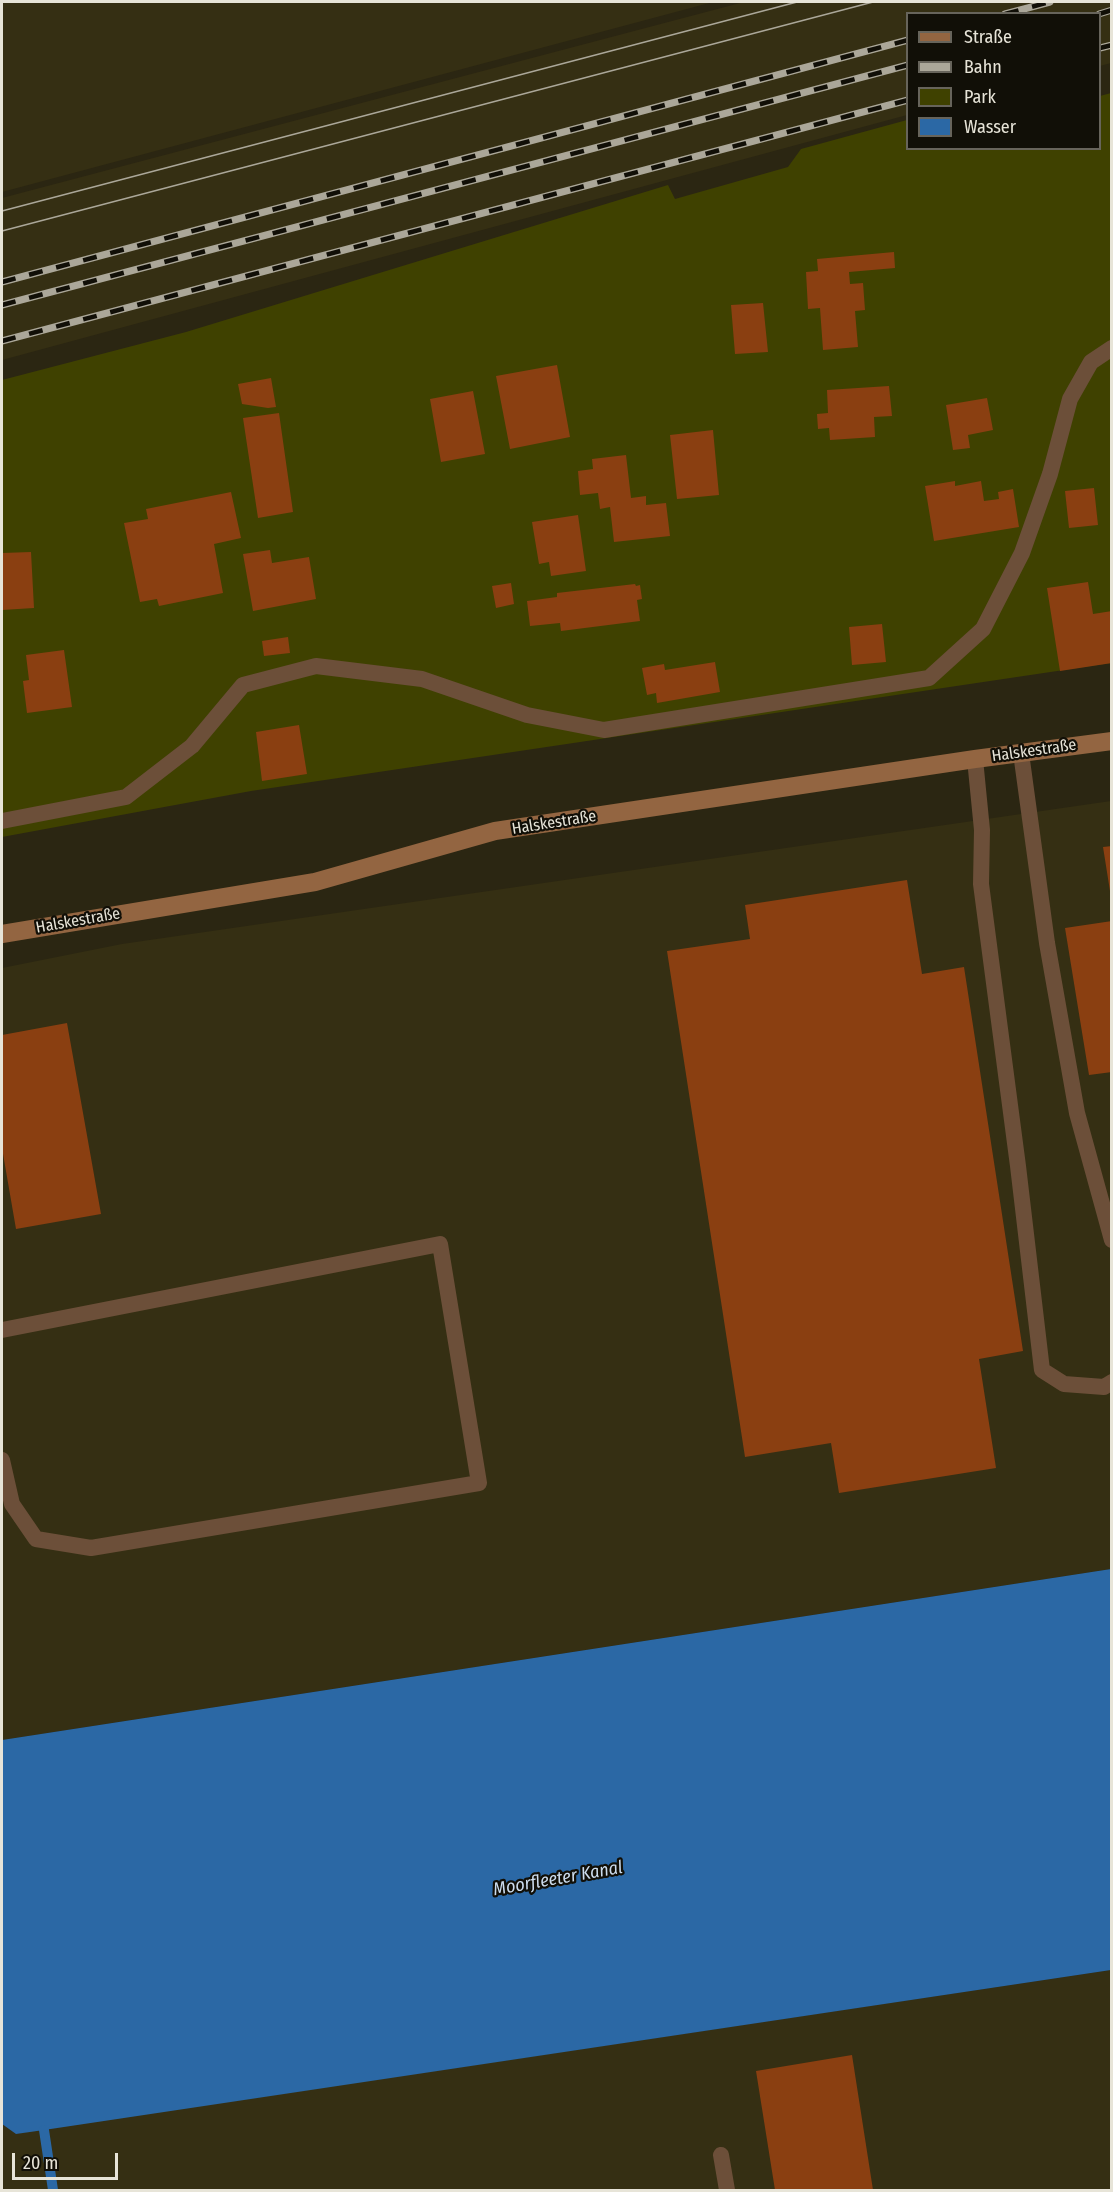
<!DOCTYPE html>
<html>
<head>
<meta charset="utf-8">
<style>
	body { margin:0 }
	#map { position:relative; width:1113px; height:2192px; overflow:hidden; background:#2b2612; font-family:"Fira Sans Condensed",sans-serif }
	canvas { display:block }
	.frame { position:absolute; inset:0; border:3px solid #e7e4d8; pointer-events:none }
	.legend { position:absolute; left:906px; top:12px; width:195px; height:138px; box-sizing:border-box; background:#110f07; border:2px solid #67645b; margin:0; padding:8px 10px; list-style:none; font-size:18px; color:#e7e4d8 }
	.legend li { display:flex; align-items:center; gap:12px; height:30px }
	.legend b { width:30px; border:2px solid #67645b }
	.scale { position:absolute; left:12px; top:2153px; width:106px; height:27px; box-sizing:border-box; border:3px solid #e7e4d8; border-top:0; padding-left:8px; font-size:18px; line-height:21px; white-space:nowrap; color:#e7e4d8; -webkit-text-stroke:4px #110f07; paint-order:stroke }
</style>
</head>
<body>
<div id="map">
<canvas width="1113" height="2192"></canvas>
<div class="frame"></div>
<ul class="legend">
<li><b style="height:8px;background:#936541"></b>Straße</li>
<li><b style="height:8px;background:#aba799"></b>Bahn</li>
<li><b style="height:16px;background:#3f4100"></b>Park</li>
<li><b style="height:16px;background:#2b68a5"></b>Wasser</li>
</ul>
<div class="scale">20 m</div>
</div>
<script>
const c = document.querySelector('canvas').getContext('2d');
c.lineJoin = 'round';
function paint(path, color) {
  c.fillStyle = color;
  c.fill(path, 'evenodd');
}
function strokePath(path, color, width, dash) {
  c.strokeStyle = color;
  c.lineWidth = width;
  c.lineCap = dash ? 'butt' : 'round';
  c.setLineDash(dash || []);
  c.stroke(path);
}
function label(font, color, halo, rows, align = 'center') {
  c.font = font + ' "Fira Sans Condensed",sans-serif';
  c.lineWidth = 4.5;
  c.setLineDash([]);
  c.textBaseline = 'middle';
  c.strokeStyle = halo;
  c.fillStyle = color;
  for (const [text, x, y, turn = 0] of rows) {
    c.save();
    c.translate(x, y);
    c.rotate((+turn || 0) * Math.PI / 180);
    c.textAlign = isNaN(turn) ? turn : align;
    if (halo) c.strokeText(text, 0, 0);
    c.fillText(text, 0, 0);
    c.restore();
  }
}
const built = new Path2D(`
	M 2,2 L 713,2 L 2,192 Z
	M 744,2 L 1111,2 L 1111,63 L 1100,66 L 1100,14 L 908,14 L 907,115 L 2,360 L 2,198 Z
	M 1111,801 L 1111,1569 L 2,1740 L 2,968 L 122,944 Z
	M 1111,1970 L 1111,2190 L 2,2190 L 2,2124 L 16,2134 L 31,2131 Z`);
const green = new Path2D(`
	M 1111,93 L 1111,663 L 251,791 L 2,837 L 2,380 L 186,332 L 668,185 L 675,199 L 788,167 L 801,149 L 907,120 L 908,148 L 1100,148 L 1100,96 Z`);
const water = new Path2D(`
	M 1111,1569 L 1111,1970 L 44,2130 L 16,2134 L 2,2124 L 2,1740 Z`);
const stream = new Path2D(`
	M 44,2130 L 53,2190`);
const building = new Path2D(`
	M 894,252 L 895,268 L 849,272 L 850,284 L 863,283 L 865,310 L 855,311 L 858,347 L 823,350 L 820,308 L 808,309 L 806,272 L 818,271 L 817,259 Z
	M 763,303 L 768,352 L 735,354 L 731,305 Z
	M 557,365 L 570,437 L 510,449 L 496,376 Z
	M 271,378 L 276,407 L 268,408 L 242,404 L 238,384 Z
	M 889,386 L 892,416 L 874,417 L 875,437 L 830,440 L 829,428 L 818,429 L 817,414 L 828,413 L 827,390 Z
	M 473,391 L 485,454 L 441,462 L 430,399 Z
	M 987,398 L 993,430 L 968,435 L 970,448 L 953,450 L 946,405 Z
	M 279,413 L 293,512 L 258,518 L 243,418 Z
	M 713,430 L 719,495 L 677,499 L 670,435 Z
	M 626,455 L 631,498 L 646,496 L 646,505 L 666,503 L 670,536 L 614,542 L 610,507 L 600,509 L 598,493 L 580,495 L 578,471 L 593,469 L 592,459 Z
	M 955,481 L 955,486 L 981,481 L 984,501 L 999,499 L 998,492 L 1013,489 L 1019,527 L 934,541 L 925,486 Z
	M 1094,488 L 1098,525 L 1069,528 L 1065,491 Z
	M 231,492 L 241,538 L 214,544 L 223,593 L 159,606 L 157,599 L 140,602 L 124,523 L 148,519 L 146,509 Z
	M 578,515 L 586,571 L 551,576 L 549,562 L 539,564 L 532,522 Z
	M 270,550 L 272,563 L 309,557 L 316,599 L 253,611 L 243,554 Z
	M 31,552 L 34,608 L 2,610 L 2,553 Z
	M 1088,582 L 1093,614 L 1112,611 L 1112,663 L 1060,671 L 1047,588 Z
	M 511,583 L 514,604 L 496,608 L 492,586 Z
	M 635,584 L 636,586 L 640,585 L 642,599 L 637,600 L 640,621 L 561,631 L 560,623 L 530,626 L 527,601 L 557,597 L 557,593 Z
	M 882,624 L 886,662 L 852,665 L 849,627 Z
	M 288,637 L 290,653 L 264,656 L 262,641 Z
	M 64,650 L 72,707 L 27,713 L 23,681 L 29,680 L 26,655 Z
	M 715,662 L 720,692 L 657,703 L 656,693 L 647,695 L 642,668 L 664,664 L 665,670 Z
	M 299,725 L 307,774 L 262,781 L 256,732 Z
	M 1112,846 L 1112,891 L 1110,891 L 1103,847 Z
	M 907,880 L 922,974 L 964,967 L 1023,1351 L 979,1359 L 996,1468 L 839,1493 L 831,1443 L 745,1457 L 667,951 L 750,939 L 745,905 Z
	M 1112,921 L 1112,1072 L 1089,1075 L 1065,928 Z
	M 67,1023 L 101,1214 L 16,1229 L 2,1148 L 2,1035 Z
	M 852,2055 L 873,2190 L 775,2190 L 756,2071 Z`);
const lane = new Path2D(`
	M 1021,753 L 1047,943 L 1077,1113 L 1112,1240
	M 975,759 L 982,830 L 981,884 L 1018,1166 L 1042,1370 L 1064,1384 L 1104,1387 L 1112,1382
	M 2,821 L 126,797 L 192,746 L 243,685 L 316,666 L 422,679 L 527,715 L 604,730 L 929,678 L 983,629 L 1022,553 L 1050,474 L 1070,399 L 1091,362 L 1112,348
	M 2,1330 L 440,1244 L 479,1483 L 91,1548 L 36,1539 L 12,1504 L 2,1460
	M 721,2155 L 727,2190`);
const secondary = new Path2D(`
	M 2,934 L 315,882 L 495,831 L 975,759 L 1112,741`);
const tram = new Path2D(`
	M 2,211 L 797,2
	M 2,231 L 873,2`);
const rail = new Path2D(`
	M 1005,14 L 1050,2
	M 1099,14 L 1112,10
	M 1100,48 L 1112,45
	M 2,282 L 908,40
	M 2,305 L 908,65
	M 2,341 L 908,100`);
const streetNames = [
	["Halskestraße",1034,751,-8],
	["Halskestraße",554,823,-9],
	["Halskestraße",78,921,-10]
];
const waterNames = [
	["Moorfleeter Kanal",558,1879,-10]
];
paint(built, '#352f13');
paint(green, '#3f4100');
paint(water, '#2b68a5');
strokePath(stream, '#2b68a5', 10);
paint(building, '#8a3f11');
strokePath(lane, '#6c4f39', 16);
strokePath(secondary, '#936541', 18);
strokePath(tram, '#aba799', 1.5);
strokePath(rail, '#aba799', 7);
strokePath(rail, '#110f07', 4.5, [14]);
label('16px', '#e7e4d8', '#110f07', streetNames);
label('italic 18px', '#cdddee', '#110f07', waterNames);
</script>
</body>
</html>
